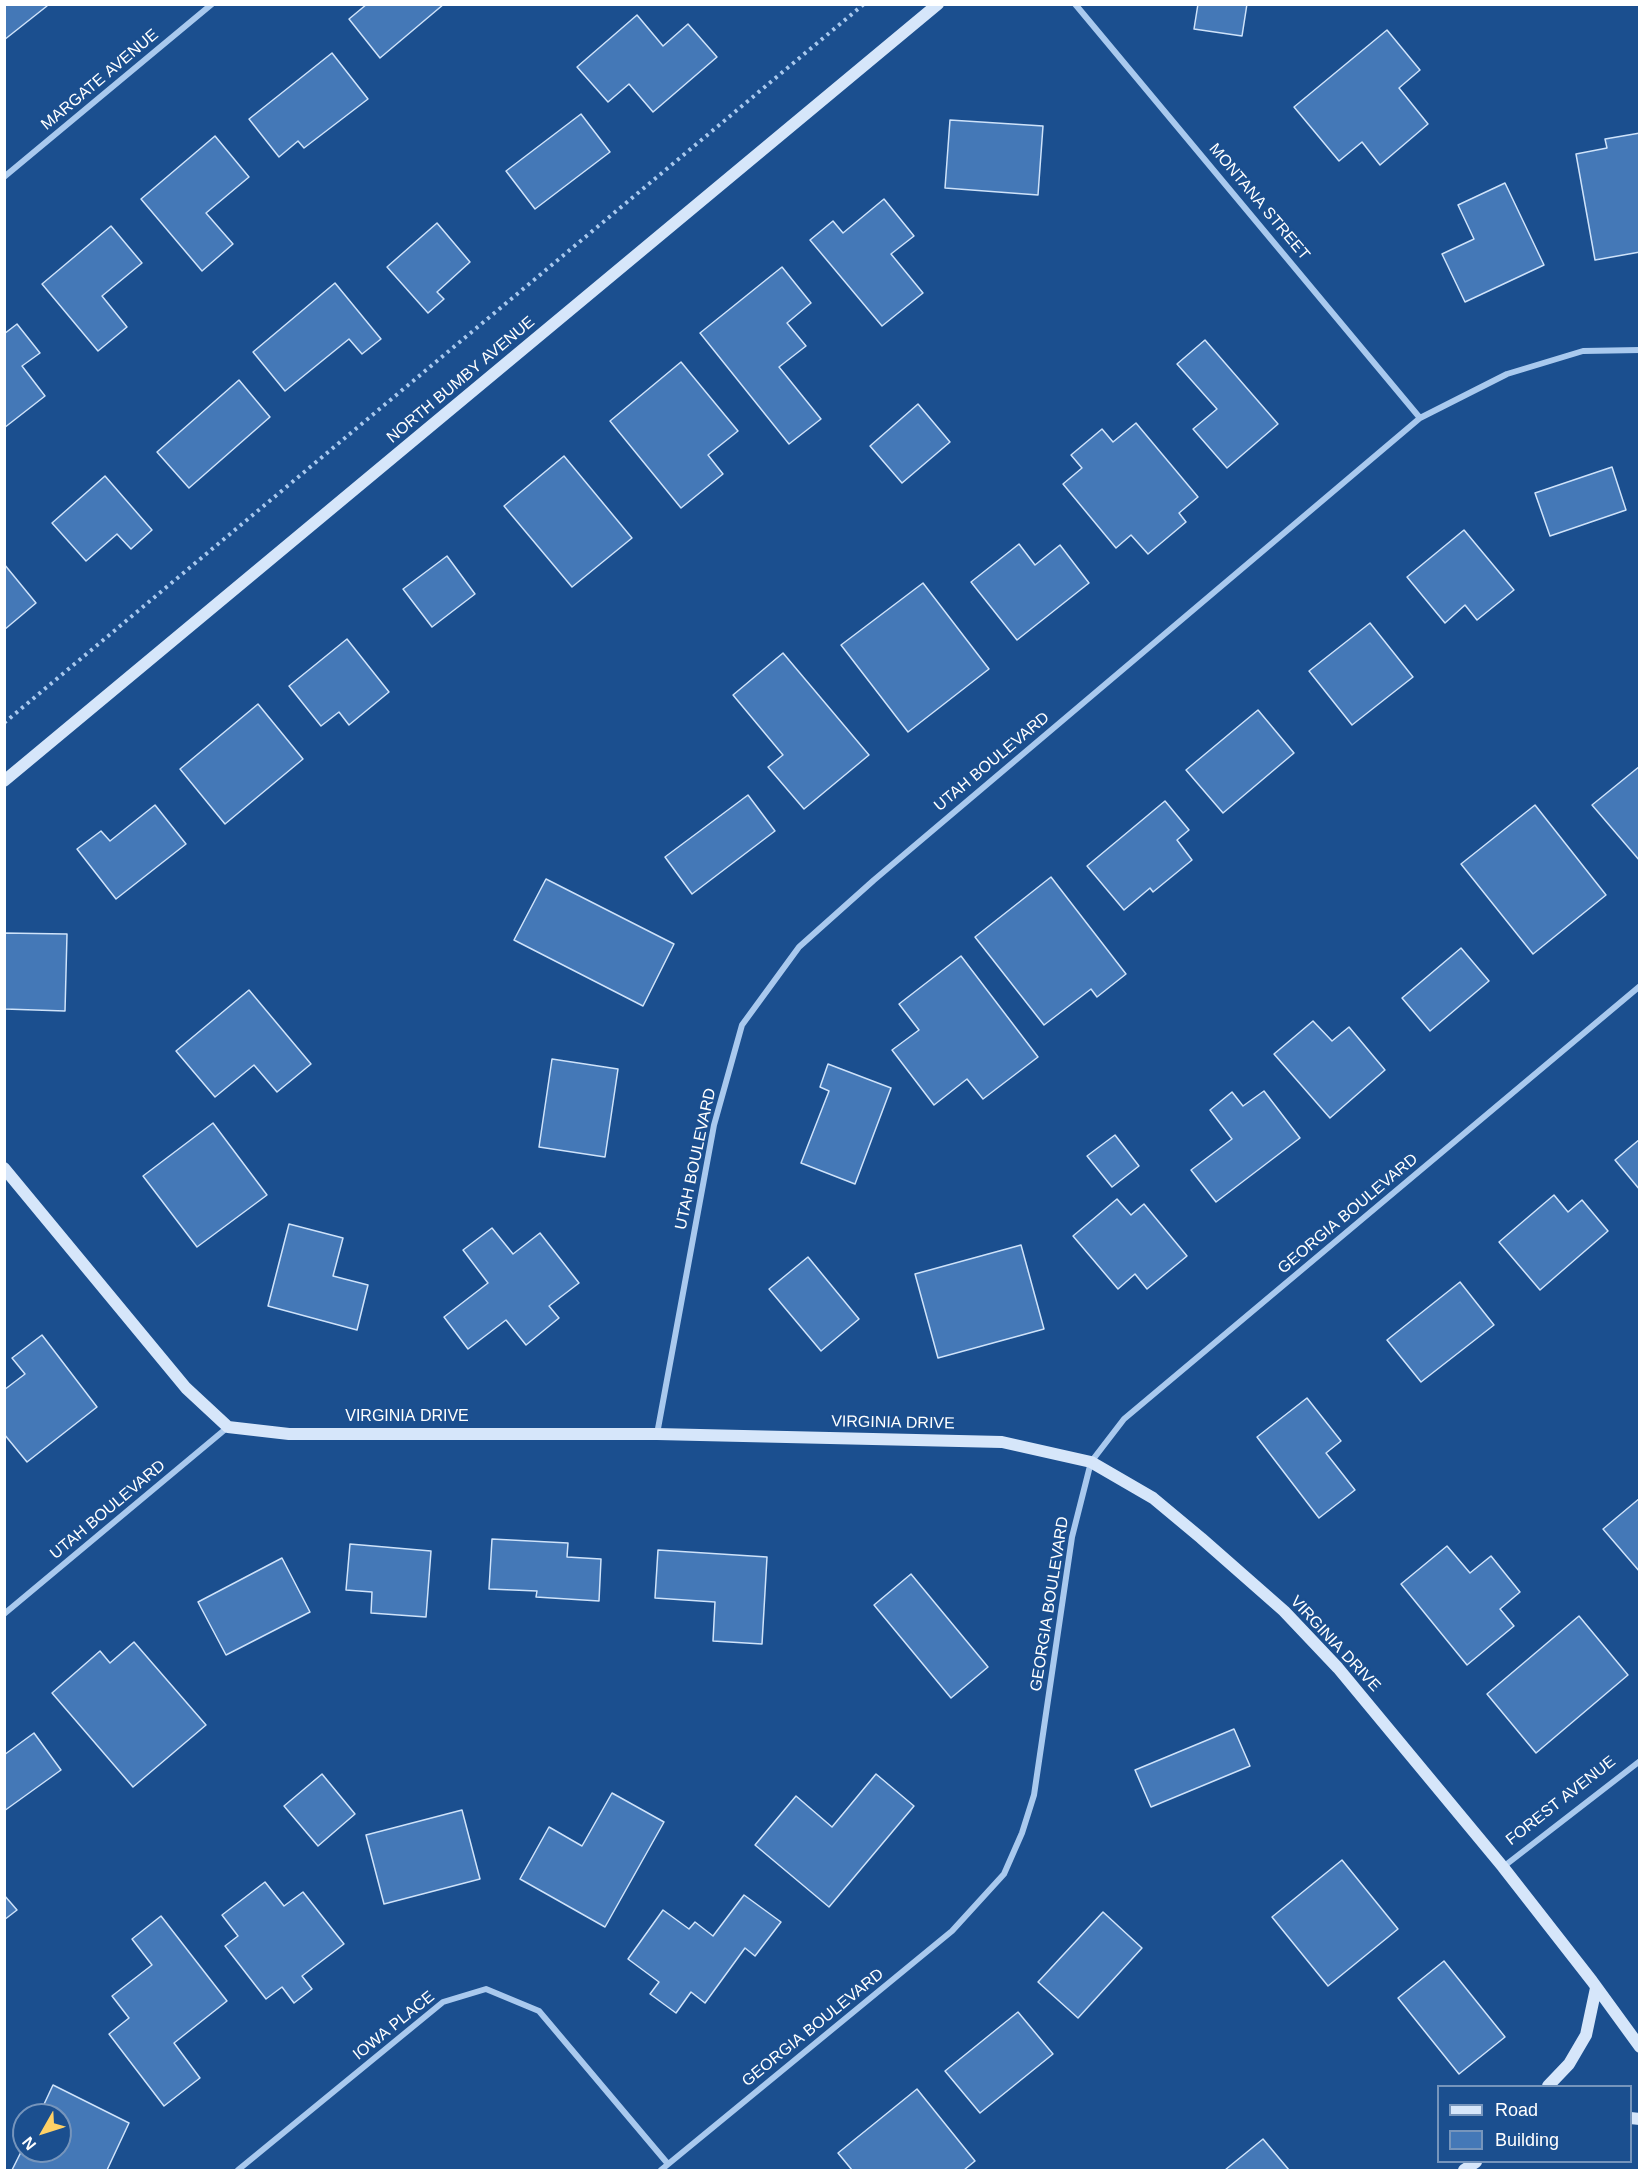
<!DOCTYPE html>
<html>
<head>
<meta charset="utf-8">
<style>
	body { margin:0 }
	#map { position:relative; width:1644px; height:2175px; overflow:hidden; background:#1b4f8f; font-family:Helvetica,sans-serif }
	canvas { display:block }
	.frame { position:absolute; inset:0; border:6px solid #fff; pointer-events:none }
	.legend { position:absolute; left:1437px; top:2085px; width:195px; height:78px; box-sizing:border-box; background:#1b4f8f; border:2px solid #7695bc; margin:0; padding:8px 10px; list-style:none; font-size:18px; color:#fff }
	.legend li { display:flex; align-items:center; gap:12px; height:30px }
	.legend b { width:30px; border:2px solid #7695bc }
	.north { position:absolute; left:12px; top:2103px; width:60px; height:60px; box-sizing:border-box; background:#1b4f8f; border:2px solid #7695bc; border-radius:50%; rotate:231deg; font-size:16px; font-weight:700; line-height:24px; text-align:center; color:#fff }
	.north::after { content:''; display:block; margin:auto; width:21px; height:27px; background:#ffd166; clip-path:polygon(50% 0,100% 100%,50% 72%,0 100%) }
</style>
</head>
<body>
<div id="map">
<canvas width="1644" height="2175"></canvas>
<div class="frame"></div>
<ul class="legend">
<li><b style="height:8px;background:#d6e6fa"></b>Road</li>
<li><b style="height:16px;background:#4478b7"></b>Building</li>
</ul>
<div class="north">N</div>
</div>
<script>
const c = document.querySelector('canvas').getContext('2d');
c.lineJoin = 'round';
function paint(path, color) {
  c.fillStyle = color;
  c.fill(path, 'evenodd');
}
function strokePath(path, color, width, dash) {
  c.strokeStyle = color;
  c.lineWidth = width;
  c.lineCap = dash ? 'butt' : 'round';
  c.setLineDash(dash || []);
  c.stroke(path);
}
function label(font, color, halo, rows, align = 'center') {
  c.font = font + ' Helvetica,sans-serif';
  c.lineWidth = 4.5;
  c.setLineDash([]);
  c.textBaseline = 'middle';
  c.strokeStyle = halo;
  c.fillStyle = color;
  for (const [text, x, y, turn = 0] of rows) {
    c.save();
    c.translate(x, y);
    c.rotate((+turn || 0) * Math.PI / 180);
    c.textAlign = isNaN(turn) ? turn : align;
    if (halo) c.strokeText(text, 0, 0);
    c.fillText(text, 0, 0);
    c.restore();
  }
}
const building = new Path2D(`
	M 4,4 L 46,4 L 47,6 L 4,40 Z
	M 367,4 L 444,4 L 380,58 L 349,19 Z
	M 1198,4 L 1247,4 L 1242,36 L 1194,29 Z
	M 637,15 L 663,46 L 688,24 L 717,57 L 653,112 L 629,84 L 608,102 L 577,67 Z
	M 1387,30 L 1420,70 L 1399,88 L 1428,124 L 1380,165 L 1362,142 L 1339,161 L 1294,107 Z
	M 332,53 L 368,99 L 304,148 L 298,141 L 279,157 L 249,119 Z
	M 581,114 L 610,152 L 535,209 L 506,171 Z
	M 950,120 L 1043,126 L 1038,195 L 945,188 Z
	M 1640,133 L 1640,252 L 1595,260 L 1576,154 L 1607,148 L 1605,139 Z
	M 215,136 L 249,177 L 206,213 L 233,244 L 202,271 L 141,199 Z
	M 1505,183 L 1544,265 L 1465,302 L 1442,254 L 1474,239 L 1458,205 Z
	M 884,199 L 914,236 L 891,254 L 923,293 L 882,326 L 810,240 L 833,221 L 843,233 Z
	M 437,223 L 470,262 L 437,292 L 444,299 L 428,313 L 387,267 Z
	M 111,226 L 142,263 L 102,296 L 127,327 L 98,351 L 42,284 Z
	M 782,267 L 811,303 L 787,323 L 806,346 L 779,367 L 821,419 L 789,444 L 700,333 Z
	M 335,283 L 381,339 L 362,354 L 349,339 L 285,391 L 253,352 Z
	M 17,324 L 40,353 L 22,366 L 45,396 L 4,428 L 4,334 Z
	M 1205,340 L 1278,424 L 1227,468 L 1193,429 L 1217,409 L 1177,364 Z
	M 681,362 L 738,431 L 708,455 L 723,474 L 681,508 L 610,421 Z
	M 239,380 L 270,417 L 189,488 L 157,452 Z
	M 918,404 L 950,442 L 902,483 L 870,446 Z
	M 1136,423 L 1198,497 L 1179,513 L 1186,522 L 1148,554 L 1131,535 L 1116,548 L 1063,484 L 1082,468 L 1071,455 L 1102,429 L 1113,442 Z
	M 564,456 L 632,538 L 572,587 L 504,506 Z
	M 1612,467 L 1626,510 L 1550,536 L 1535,493 Z
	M 105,476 L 152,530 L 131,549 L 117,534 L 86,561 L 52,523 Z
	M 1464,530 L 1514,590 L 1477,620 L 1465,605 L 1445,623 L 1407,577 Z
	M 1019,544 L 1035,565 L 1060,545 L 1089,583 L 1017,640 L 971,582 Z
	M 447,556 L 475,594 L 432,627 L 403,589 Z
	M 4,564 L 36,603 L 4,630 Z
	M 923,583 L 989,669 L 908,732 L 841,645 Z
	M 1370,623 L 1413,677 L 1352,725 L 1309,671 Z
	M 347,639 L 389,692 L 349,725 L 339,712 L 321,726 L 289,686 Z
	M 783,653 L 869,755 L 804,809 L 768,767 L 783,755 L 733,695 Z
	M 258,704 L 303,759 L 225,824 L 180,769 Z
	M 1258,710 L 1294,753 L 1223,813 L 1186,770 Z
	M 1640,766 L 1640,861 L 1592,805 Z
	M 748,795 L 775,831 L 692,894 L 665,857 Z
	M 1165,801 L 1189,830 L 1177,840 L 1192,860 L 1153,892 L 1150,888 L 1124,910 L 1087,866 Z
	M 155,805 L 186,844 L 116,899 L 77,849 L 101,831 L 110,841 Z
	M 1535,805 L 1606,895 L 1533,954 L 1461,864 Z
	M 1051,877 L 1126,974 L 1097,997 L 1091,989 L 1044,1025 L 975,937 Z
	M 546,879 L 674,944 L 643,1006 L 514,940 Z
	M 4,933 L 67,934 L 65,1011 L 5,1009 Z
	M 1461,948 L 1489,981 L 1430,1031 L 1402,998 Z
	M 961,956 L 1038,1057 L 983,1099 L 967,1079 L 934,1105 L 892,1050 L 919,1030 L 899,1004 Z
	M 249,990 L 311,1064 L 277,1092 L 254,1065 L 215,1097 L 176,1051 Z
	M 1313,1021 L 1332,1041 L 1349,1027 L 1385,1070 L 1330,1118 L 1274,1054 Z
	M 552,1059 L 618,1069 L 605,1157 L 539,1147 Z
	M 828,1064 L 891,1088 L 855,1184 L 801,1163 L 829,1091 L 820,1087 Z
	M 1264,1091 L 1300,1138 L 1216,1202 L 1191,1170 L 1232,1139 L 1210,1110 L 1232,1092 L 1243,1106 Z
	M 213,1123 L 267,1195 L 197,1247 L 143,1176 Z
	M 1115,1135 L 1139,1166 L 1112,1187 L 1087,1156 Z
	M 1640,1139 L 1640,1190 L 1615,1160 Z
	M 1554,1195 L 1568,1212 L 1582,1200 L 1608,1231 L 1540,1290 L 1499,1242 Z
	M 1117,1199 L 1131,1215 L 1144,1204 L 1187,1256 L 1147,1289 L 1135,1274 L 1118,1289 L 1073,1236 Z
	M 289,1224 L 343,1238 L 333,1276 L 368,1285 L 357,1330 L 268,1306 Z
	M 492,1228 L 513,1254 L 540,1233 L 579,1283 L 549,1306 L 559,1318 L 526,1345 L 506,1320 L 468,1349 L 444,1317 L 488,1283 L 463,1250 Z
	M 1021,1245 L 1044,1329 L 938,1358 L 915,1274 Z
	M 808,1257 L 859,1319 L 821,1351 L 769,1289 Z
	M 1460,1282 L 1494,1325 L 1421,1382 L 1387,1340 Z
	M 42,1335 L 97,1407 L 27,1462 L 4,1434 L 4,1390 L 25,1374 L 12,1358 Z
	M 1307,1398 L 1341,1441 L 1326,1453 L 1355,1490 L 1319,1518 L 1257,1437 Z
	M 1640,1498 L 1640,1572 L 1603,1529 Z
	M 492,1539 L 568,1543 L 567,1557 L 601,1559 L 599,1601 L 536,1597 L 537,1591 L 489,1589 Z
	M 350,1544 L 431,1551 L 426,1617 L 371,1613 L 372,1592 L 346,1590 Z
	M 1447,1546 L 1470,1573 L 1491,1556 L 1520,1592 L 1500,1609 L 1514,1626 L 1467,1665 L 1401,1584 Z
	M 658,1550 L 767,1557 L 762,1644 L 713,1641 L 715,1602 L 655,1598 Z
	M 282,1558 L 310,1612 L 226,1655 L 198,1602 Z
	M 911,1574 L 988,1667 L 951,1698 L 874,1605 Z
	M 1579,1616 L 1628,1675 L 1536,1753 L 1487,1694 Z
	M 134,1642 L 206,1725 L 133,1787 L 52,1693 L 100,1651 L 110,1663 Z
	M 1234,1729 L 1250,1766 L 1151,1807 L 1135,1770 Z
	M 34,1733 L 61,1770 L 4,1811 L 4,1755 Z
	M 322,1774 L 355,1814 L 318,1846 L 284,1806 Z
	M 876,1774 L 914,1806 L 829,1907 L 755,1845 L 796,1796 L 832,1827 Z
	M 612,1793 L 664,1822 L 605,1927 L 520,1879 L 549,1827 L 582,1846 Z
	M 462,1810 L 480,1879 L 384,1904 L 366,1835 Z
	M 1342,1860 L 1398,1929 L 1328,1986 L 1272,1917 Z
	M 265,1882 L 284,1906 L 303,1892 L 344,1944 L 302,1976 L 312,1989 L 294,2003 L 282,1987 L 266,1999 L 225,1946 L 238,1936 L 222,1915 Z
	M 4,1895 L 17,1910 L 4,1920 Z
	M 744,1895 L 781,1922 L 755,1956 L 745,1948 L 705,2003 L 691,1992 L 676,2013 L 650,1994 L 659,1982 L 628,1959 L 663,1910 L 689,1929 L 695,1922 L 713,1936 Z
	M 1103,1912 L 1142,1948 L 1078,2018 L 1038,1982 Z
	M 161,1916 L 227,2001 L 174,2043 L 200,2078 L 164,2106 L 109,2034 L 129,2018 L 112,1996 L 152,1965 L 132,1939 Z
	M 1444,1961 L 1505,2037 L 1459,2074 L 1398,1998 Z
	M 1018,2012 L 1053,2054 L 980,2113 L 945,2071 Z
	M 53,2085 L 129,2123 L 107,2170 L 12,2170 L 24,2146 L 24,2151 L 60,2151 L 60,2115 L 39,2115 Z
	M 917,2089 L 975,2161 L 964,2170 L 852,2170 L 838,2153 Z
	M 1263,2139 L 1289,2170 L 1225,2170 Z`);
const path = new Path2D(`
	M 4,723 L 864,4`);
const street = new Path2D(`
	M 1075,4 L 1420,418
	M 4,177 L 212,4
	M 657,1434 L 714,1125 L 742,1025 L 799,947 L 874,880 L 1420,418 L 1507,374 L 1583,351 L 1640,350
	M 4,1614 L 228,1427
	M 1503,1867 L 1640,1761
	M 238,2170 L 443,2002 L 486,1989 L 539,2011 L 668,2164
	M 661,2170 L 952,1931 L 1004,1874 L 1022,1833 L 1034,1795 L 1072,1537 L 1091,1462 L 1124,1419 L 1640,986`);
const secondary = new Path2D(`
	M 4,781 L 938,4
	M 4,1168 L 186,1388 L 228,1427 L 289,1434 L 657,1434 L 1002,1442 L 1091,1462 L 1153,1498 L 1201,1538 L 1284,1611 L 1338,1668 L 1503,1867 L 1592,1981 L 1640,2047
	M 1548,2086 L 1569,2064 L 1586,2035 L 1596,1988
	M 1630,2118 L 1640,2119
	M 1464,2170 L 1476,2162`);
const streetNames = [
	["MARGATE AVENUE",100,80,-40],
	["MONTANA STREET",1259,202,50],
	["NORTH BUMBY AVENUE",461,380,-40],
	["UTAH BOULEVARD",992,762,-40],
	["UTAH BOULEVARD",696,1159,-78],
	["GEORGIA BOULEVARD",1348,1214,-40],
	["VIRGINIA DRIVE",407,1417],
	["VIRGINIA DRIVE",893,1423,1],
	["UTAH BOULEVARD",108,1510,-40],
	["GEORGIA BOULEVARD",1050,1604,-81],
	["VIRGINIA DRIVE",1335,1644,47],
	["FOREST AVENUE",1561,1801,-38],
	["IOWA PLACE",394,2026,-39],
	["GEORGIA BOULEVARD",813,2028,-39]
];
paint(building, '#4478b7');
strokePath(building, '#cfe3fa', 1.5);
strokePath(path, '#a9c9ee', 4, [3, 4.5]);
strokePath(street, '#a9c9ee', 6);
strokePath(secondary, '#d6e6fa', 12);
label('16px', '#fff', '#1b4f8f', streetNames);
</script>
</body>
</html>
